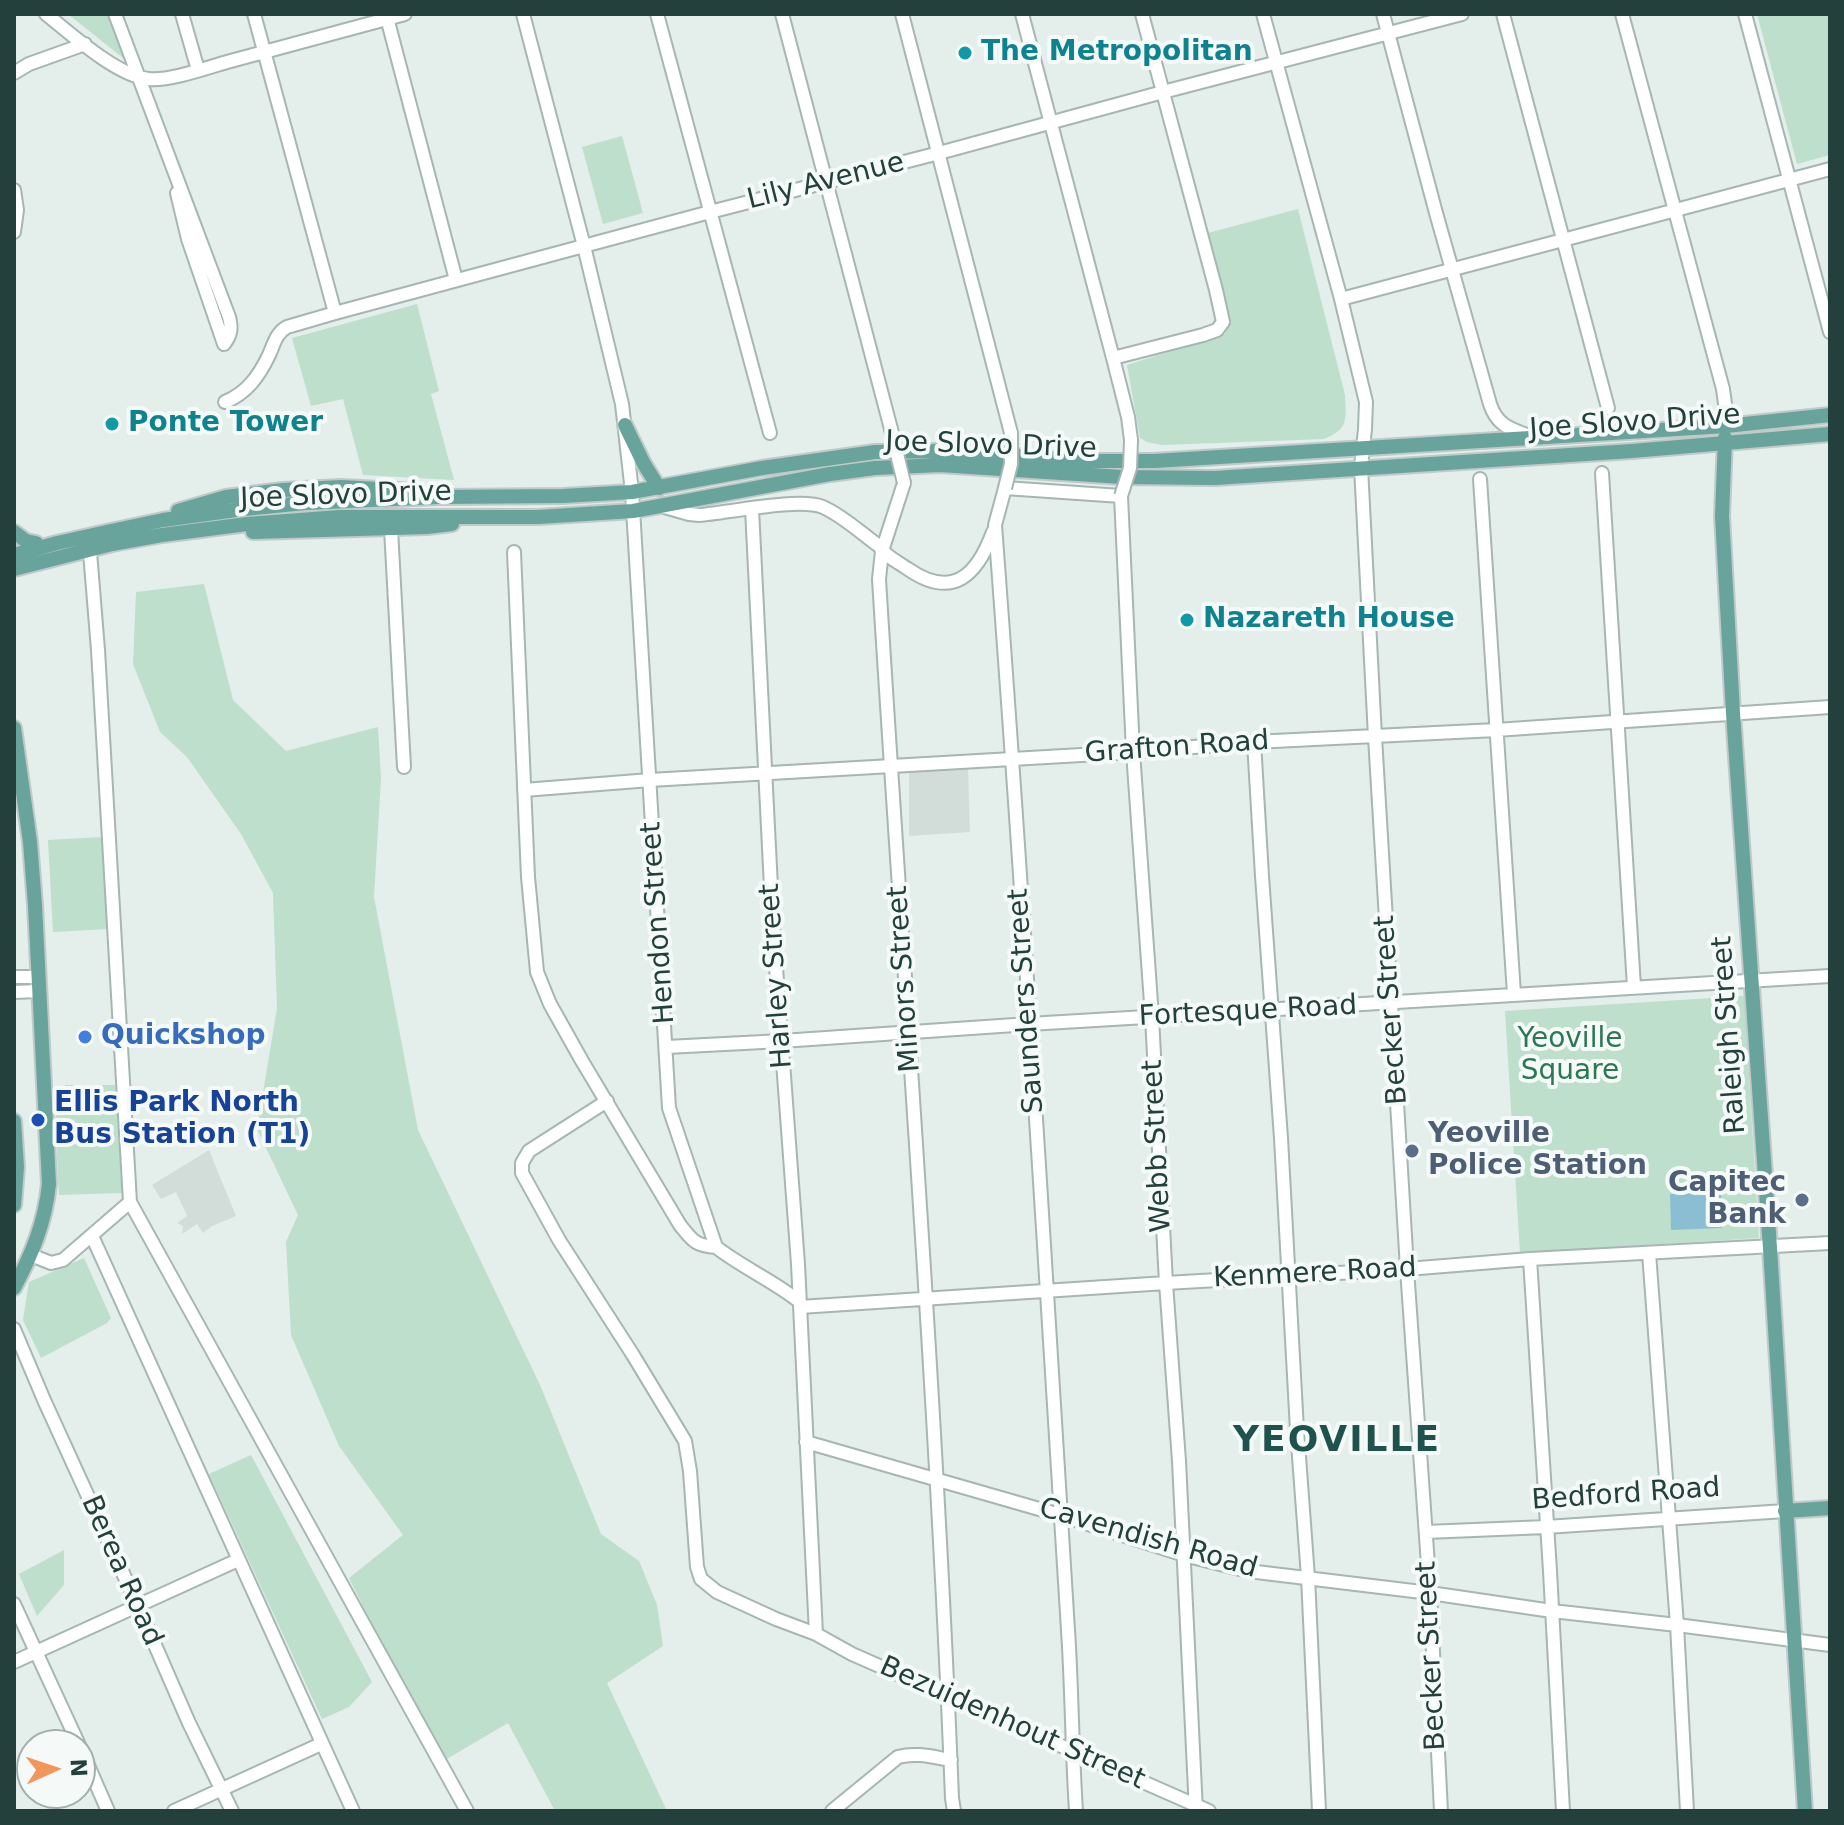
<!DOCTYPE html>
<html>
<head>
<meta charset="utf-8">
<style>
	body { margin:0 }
	#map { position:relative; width:1844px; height:1825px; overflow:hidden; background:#e4eeeb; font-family:"DejaVu Sans",sans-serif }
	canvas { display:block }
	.frame { position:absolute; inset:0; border:16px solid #23403c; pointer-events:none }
	.north { position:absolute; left:16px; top:1729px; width:80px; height:80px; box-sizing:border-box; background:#f5faf8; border:2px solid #a1b0ad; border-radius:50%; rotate:87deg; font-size:22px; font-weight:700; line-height:32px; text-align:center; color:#23403c }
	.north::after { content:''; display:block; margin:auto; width:28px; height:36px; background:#f3965c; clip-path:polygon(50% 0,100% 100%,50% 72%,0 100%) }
</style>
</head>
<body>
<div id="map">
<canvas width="1844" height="1825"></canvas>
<div class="frame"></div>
<div class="north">N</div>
</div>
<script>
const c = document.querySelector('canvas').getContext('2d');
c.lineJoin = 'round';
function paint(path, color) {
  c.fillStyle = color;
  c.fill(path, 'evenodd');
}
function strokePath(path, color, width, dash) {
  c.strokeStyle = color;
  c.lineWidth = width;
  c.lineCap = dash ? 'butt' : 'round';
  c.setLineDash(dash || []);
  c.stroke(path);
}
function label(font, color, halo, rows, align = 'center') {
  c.font = font + ' "DejaVu Sans",sans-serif';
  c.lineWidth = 8;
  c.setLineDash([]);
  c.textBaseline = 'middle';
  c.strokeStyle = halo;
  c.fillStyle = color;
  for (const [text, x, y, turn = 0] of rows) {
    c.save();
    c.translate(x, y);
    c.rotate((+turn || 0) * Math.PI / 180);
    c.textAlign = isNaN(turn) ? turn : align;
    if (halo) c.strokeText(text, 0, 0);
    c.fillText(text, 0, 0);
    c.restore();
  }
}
const built = new Path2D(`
	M 968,768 L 970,832 L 909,836 L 909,772 Z
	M 209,1150 L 236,1216 L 212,1226 L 203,1233 L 197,1224 L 182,1234 L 183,1226 L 177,1223 L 187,1216 L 176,1192 L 161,1199 L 152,1185 Z`);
const green = new Path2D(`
	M 68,14 L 108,14 L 128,62 Z
	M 1757,14 L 1830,14 L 1830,155 L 1797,164 Z
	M 622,136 L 643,213 L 603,224 L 582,147 Z
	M 1298,209 L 1345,395 C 1346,419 1349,429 1324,439 L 1162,445 L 1147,442 L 1140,438 L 1127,365 L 1225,334 L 1208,233 Z
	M 417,304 L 439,391 L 431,394 L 454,480 L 363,475 L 343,399 L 311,406 L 292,338 Z
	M 204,584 L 233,700 L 286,751 L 378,727 L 381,778 L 374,897 L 418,1130 L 540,1385 L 601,1534 L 639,1561 L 657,1605 L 663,1646 L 607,1683 L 667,1811 L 555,1811 L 508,1723 L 445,1760 L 408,1697 L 349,1578 L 403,1535 L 339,1446 L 291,1335 L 286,1242 L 298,1215 L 257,1129 L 277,1008 L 273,893 L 241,834 L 187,757 L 160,732 L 133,664 L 136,592 Z
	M 102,837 L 107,929 L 53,932 L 48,840 Z
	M 1744,996 L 1759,1238 L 1520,1253 L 1505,1011 Z
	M 65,1085 L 115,1085 L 122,1193 L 59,1195 L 55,1119 Z
	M 84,1258 L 111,1318 L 107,1323 L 41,1358 L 23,1320 L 29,1282 Z
	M 251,1455 L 372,1682 L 349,1707 L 322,1719 L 209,1474 Z
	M 64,1550 L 64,1585 L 37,1616 L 19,1574 Z`);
const water = new Path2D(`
	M 1721,1192 L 1722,1228 L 1671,1230 L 1670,1194 Z`);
const minor = new Path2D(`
	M 46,14 C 71,34 117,76 149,79 C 170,81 206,68 227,62 C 287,46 346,30 405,14
	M 115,14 L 229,317 C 232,328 231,335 224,344
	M 182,14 L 198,70
	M 254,14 L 335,313
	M 386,14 L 456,280
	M 523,14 L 584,246 L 622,404 L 632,492 L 669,1108 L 716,1247 C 743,1268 774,1281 800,1302
	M 657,14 L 770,433
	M 782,14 L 891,429
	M 902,14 L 1011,433
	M 1022,14 L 1113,358 L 1128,417 L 1131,440
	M 1263,14 L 1341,299 L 1366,402 L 1365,429 L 1361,467 L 1375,737 L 1407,1269 L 1430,1593 L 1441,1811
	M 1383,14 L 1436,213 L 1490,404 C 1497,426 1511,429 1532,437
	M 1503,14 L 1608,408
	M 1622,14 L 1723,389 L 1726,411 L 1726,426
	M 1745,14 L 1830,332
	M 14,73 L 29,64 L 85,44
	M 14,190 L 17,210 L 14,232
	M 177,193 L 188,239 L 224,344
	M 1341,299 L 1830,169
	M 1113,358 L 1203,335 L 1217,330 L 1223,322 L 1216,290 L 1142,14
	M 225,402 C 247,393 259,376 269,355 C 274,344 276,333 287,327 L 335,313 L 710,212 L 939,153 L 1163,92 L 1462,14
	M 1602,473 L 1634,987
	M 1480,479 L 1514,994
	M 904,483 L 882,551 L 879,579 C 904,985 936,1391 952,1798 L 954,1811
	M 661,506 L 689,514 L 699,515 C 727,513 800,497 823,507 C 843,516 861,533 879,546 C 885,556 898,562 908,569 C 953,600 977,575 993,532
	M 752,509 L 773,927 L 798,1264 L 816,1634
	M 391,529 L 404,767
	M 514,552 L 528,877 L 537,972 L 550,1004 L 582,1061 L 680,1225 C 692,1240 695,1246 716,1247
	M 1254,742 L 1262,876 L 1281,1138 L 1297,1430 L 1308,1577 L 1319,1811
	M 524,790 L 650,780 L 1133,752 L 1254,742 L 1496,730 L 1830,707
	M 14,977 L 39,977
	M 14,992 L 39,991
	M 667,1047 L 782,1041 L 1029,1024 L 1830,976
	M 607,1101 L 529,1151 L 522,1163 L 522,1173 L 559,1240 L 633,1355 L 685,1441 L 690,1471 L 697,1567 L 701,1579 L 717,1592 L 776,1619 L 816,1634 L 852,1654 L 1209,1811
	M 130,1202 L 467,1811
	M 92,1236 L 353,1811
	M 1649,1253 L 1677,1625 L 1687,1811
	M 31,1255 L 51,1263 L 63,1260 L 130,1202 L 98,650 L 90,552
	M 1530,1259 L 1550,1571 L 1563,1811
	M 800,1307 L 1166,1283 L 1407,1269 L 1530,1259 L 1830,1243
	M 14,1329 L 44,1400 L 138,1606 L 189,1723 L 232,1811
	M 806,1442 L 1060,1515 L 1184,1555 L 1248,1571 L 1430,1593 L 1552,1611 L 1677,1625 L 1830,1645
	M 1426,1532 L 1546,1527 L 1785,1511
	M 14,1604 L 79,1745
	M 14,1662 L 238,1560
	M 80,1747 L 108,1811
	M 174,1811 L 321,1744
	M 832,1811 L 898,1757 C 916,1752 933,1757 951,1760
	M 1076,1811 C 1072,1751 1072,1690 1068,1630 C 1045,1262 1023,893 995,525 L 1005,488 L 1121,496 L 1133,752 L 1152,1017 L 1166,1283 L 1179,1461 L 1196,1811`);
const major = new Path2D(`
	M 625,425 L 644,464 L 659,488
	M 1725,438 L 1722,516 L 1733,713 L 1770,1248 L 1805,1811
	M 178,511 L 226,497 L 283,490 L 341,487 L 418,491
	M 14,532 L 26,541 L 36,543
	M 253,532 L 427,527 L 452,524
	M 14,555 L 57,543 L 111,531 L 163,520 L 244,509 L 305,503 L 438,497 L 563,496 L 632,492 L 762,468 L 875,452 L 940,451 L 1092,461 L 1154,461 L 1726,426 L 1830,415
	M 14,569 L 112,544 L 162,535 L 247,524 L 340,517 L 538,517 L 633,511 L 830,474 L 875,468 L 940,465 L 1122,477 L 1215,478 L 1632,451 L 1830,434
	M 14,728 L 30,842 L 35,905 L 49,1184 C 45,1223 32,1254 14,1288
	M 14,1121 L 17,1167 L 14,1205
	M 1785,1511 L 1830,1508`);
const minorBridge = new Path2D(`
	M 891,429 L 904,483
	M 1005,488 L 1011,464 L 1011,433
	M 1121,496 L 1130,468 L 1131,440`);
const markers = [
	[965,53,8,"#0f9aa8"],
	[112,424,8,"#0f9aa8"],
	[1187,620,8,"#0f9aa8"],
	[85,1037,8,"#3f7fe0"],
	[38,1120,8,"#1a4fb4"],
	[1412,1151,8,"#5c6f8a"],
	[1802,1200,8,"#5c6f8a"]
];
const cultureNames = [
	["The Metropolitan",981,53],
	["Ponte Tower",128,424],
	["Nazareth House",1203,620]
];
const streetNames = [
	["Lily Avenue",826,182,-14],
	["Joe Slovo Drive",1635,423,-4],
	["Joe Slovo Drive",991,446,2],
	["Joe Slovo Drive",346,496,-2],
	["Grafton Road",1177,748,-4],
	["Hendon Street",659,923,-94],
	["Harley Street",777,976,-94],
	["Minors Street",905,979,-94],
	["Saunders Street",1027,1001,-94],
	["Becker Street",1392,1010,-94],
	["Fortesque Road",1248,1012,-3],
	["Raleigh Street",1730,1035,-94],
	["Webb Street",1158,1146,-93],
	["Kenmere Road",1315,1274,-3],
	["Bedford Road",1626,1495,-4],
	["Cavendish Road",1148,1539,16],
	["Berea Road",121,1571,66],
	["Becker Street",1432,1656,-93],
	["Bezuidenhout Street",1012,1724,24]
];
const shopNames = [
	["Quickshop",101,1037]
];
const parkNames = [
	["Yeoville",1570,1040],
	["Square",1570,1072]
];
const transitNames = [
	["Ellis Park North",54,1104],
	["Bus Station (T1)",54,1136]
];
const serviceNames = [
	["Yeoville",1428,1135],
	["Police Station",1428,1167],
	["Capitec",1786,1184,"right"],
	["Bank",1786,1216,"right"]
];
const districtNames = [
	["YEOVILLE",1337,1442]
];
paint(built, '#d2ddda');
paint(green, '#bddfcb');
paint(water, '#8cbed3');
strokePath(minor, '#a6b6b3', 16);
strokePath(major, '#c1cac8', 18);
strokePath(minor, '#fff', 12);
strokePath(major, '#68a39c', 14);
strokePath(minorBridge, '#a6b6b3', 16, []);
strokePath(minorBridge, '#fff', 12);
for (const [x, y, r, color] of markers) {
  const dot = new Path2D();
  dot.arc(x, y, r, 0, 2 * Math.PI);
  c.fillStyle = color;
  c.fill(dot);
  strokePath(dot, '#f5faf8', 3);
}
label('bold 28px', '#0d838f', '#f5faf8', cultureNames, 'left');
label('28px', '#23403c', '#f5faf8', streetNames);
label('bold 28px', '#366cbe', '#f5faf8', shopNames, 'left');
label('28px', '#2c7754', '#f5faf8', parkNames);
label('bold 28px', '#164399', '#f5faf8', transitNames, 'left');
label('bold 28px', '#4e5e75', '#f5faf8', serviceNames, 'left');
c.letterSpacing = '2px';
label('bold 36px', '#1e524d', '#f5faf8', districtNames);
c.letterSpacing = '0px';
</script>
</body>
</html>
